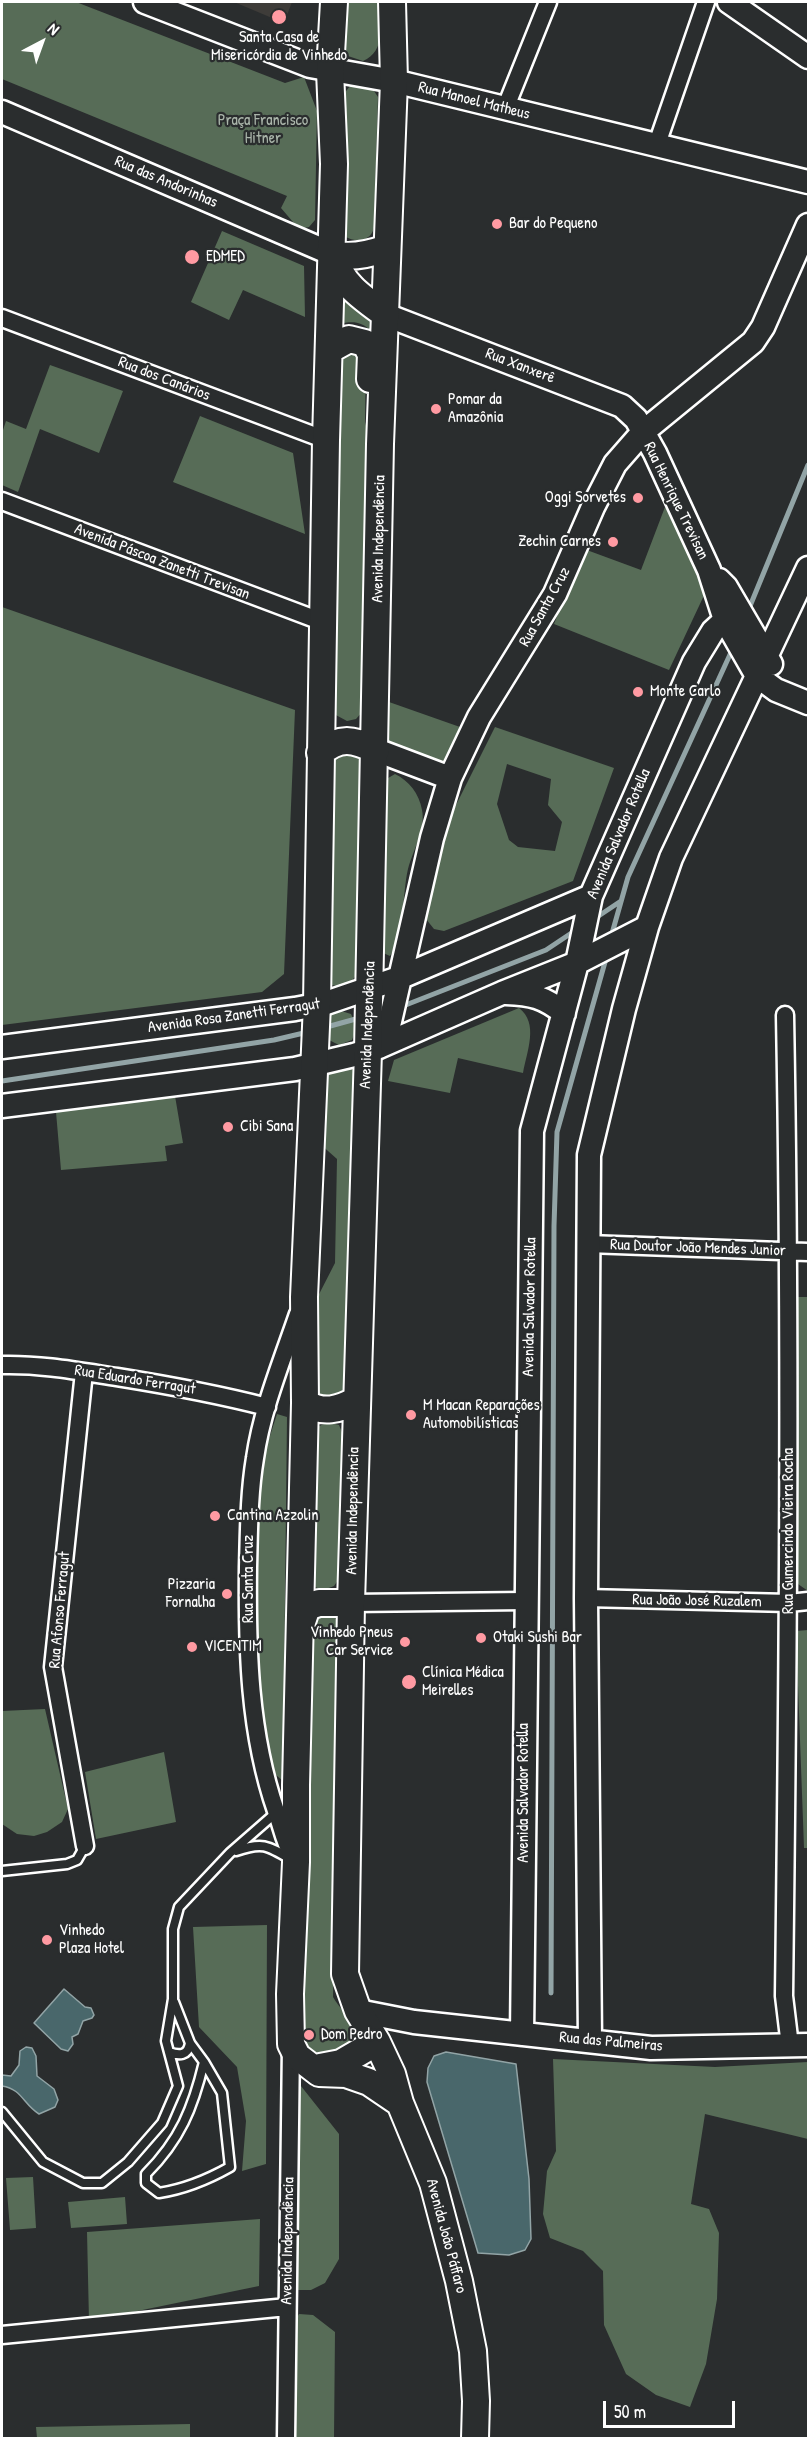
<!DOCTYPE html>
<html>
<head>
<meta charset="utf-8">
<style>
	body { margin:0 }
	#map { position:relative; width:810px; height:2440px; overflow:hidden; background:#2a2d2e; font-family:"Patrick Hand",sans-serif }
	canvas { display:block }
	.frame { position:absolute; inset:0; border:3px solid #fff; pointer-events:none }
	.north { position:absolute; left:12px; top:12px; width:60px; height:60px; -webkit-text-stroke:4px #2a2d2e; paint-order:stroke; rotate:41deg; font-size:16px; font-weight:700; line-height:24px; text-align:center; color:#fff }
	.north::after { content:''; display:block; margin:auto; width:21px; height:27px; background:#fff; clip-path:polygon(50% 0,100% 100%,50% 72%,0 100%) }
	.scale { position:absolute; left:603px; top:2401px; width:132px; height:27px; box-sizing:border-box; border:3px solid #fff; border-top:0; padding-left:8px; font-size:18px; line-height:21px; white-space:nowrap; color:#fff; -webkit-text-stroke:4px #2a2d2e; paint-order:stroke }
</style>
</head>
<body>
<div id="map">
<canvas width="810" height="2440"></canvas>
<div class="frame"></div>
<div class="north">N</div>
<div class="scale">50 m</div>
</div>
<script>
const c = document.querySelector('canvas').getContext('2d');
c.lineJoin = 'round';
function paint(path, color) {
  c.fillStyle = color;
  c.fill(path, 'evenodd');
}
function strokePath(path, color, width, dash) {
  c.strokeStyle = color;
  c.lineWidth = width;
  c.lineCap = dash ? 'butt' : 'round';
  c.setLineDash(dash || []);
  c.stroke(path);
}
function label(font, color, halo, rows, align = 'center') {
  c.font = font + ' "Patrick Hand",sans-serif';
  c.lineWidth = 4.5;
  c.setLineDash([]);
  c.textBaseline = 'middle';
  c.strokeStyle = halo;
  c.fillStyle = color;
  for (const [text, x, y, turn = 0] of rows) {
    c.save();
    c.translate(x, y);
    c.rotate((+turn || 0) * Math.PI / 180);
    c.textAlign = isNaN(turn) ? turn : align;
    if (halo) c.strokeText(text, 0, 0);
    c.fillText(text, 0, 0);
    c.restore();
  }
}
const built = new Path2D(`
	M 234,2 L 292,2 L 284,23 Z`);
const green = new Path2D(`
	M 2,2 L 76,2 L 285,83 L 304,77 L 317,111 L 315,220 L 309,227 L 299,229 L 281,208 L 287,196 L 2,79 Z
	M 344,2 L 381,2 C 381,24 386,51 363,61 L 348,56 L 344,49 Z
	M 359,84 L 374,91 L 378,97 L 374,228 C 370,242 356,243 344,236 L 342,96 L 351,85 Z
	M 222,231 L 304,266 L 305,317 L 243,290 L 229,320 L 191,302 Z
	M 340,293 L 374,313 L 372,332 C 362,321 352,321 339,324 Z
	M 343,347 L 366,357 L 365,422 L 372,447 L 363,711 L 356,719 L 347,721 L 334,714 L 340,351 Z
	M 50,365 L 123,391 L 99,453 L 40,429 L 18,492 L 2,485 L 2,433 L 6,421 L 26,429 Z
	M 200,416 L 293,453 L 305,534 L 173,482 Z
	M 665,507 L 707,589 L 669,670 L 554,624 L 584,549 L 641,570 Z
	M 2,607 L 295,710 L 284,974 L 262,992 L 2,1025 Z
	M 389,702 L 460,727 L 446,763 L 440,767 C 422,760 389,755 386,732 C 385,723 388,712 389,702 Z
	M 495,727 L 614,768 L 573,881 L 444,931 L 434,929 L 426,919 L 433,861 L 449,819 ZM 507,764 L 551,779 L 548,805 L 562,822 L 555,851 L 518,847 L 509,840 L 497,804 Z
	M 341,749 L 360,756 L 363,762 L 359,971 L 351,982 L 337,986 L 326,984 L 328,760 Z
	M 395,774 C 409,781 419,793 422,810 C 426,829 413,850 408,869 C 402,894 405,935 390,956 L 381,952 L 383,781 Z
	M 519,1008 C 539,1023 527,1051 523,1073 L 458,1058 L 450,1093 L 388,1081 L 394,1060 Z
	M 338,1010 L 351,1014 L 357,1027 L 352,1040 L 339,1045 L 327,1039 L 327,1016 Z
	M 350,1067 L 356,1073 L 346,1388 L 340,1397 L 317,1397 L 314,1304 L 335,1263 L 337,1159 L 319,1143 L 324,1071 Z
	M 175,1096 L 183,1143 L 165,1146 L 167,1161 L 61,1170 L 56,1112 Z
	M 797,1297 L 808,1297 L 808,1591 L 798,1584 Z
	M 277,1414 L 287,1417 L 283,1781 L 276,1775 L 267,1745 L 255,1650 L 260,1467 Z
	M 327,1422 L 339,1425 L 344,1437 L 341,1576 L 334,1586 C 324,1590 317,1591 310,1582 L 314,1429 Z
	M 330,1612 L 341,1625 L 333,1997 C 339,2008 350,2016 352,2029 C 354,2047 331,2062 315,2055 C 309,2052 304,2044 299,2038 L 309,1620 Z
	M 808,1630 L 808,1848 L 804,1848 L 796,1631 Z
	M 45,1709 L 68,1809 L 62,1822 L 47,1832 L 34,1836 L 17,1834 L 2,1824 L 2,1711 Z
	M 164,1752 L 176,1822 L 96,1839 L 85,1772 Z
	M 267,1925 L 266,2164 L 242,2171 L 246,2121 L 237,2067 L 199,2027 L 193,1927 Z
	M 553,2059 L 715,2067 L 808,2062 L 808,2139 L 705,2114 L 691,2204 L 709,2209 L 719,2233 L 717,2299 L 706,2364 L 690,2407 L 656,2395 L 626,2374 L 604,2325 L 603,2271 L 583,2251 L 550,2238 L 543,2214 L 547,2171 L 556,2151 Z
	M 297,2081 L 339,2134 L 339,2259 L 325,2283 L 311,2290 L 296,2290 Z
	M 33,2177 L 36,2228 L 10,2230 L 6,2178 Z
	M 125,2197 L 127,2224 L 71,2228 L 68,2202 Z
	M 260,2219 L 259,2286 L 89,2321 L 87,2232 Z
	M 299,2314 L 313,2315 L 335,2332 L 334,2438 L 292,2438 L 294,2323 Z
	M 190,2424 L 190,2438 L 37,2438 L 36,2427 Z`);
const water = new Path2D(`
	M 64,1989 L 85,2007 L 91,2008 L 94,2015 L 92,2018 L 83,2021 L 78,2034 L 72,2037 L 73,2044 L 68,2051 L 61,2049 L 34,2023 Z
	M 26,2047 L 32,2048 L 36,2056 L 37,2076 L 54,2089 L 58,2100 L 55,2107 L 39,2114 C 23,2104 22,2089 2,2086 L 2,2075 L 11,2076 L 19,2065 L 20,2051 Z
	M 446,2052 L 516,2064 L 529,2179 L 531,2239 L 525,2250 L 509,2255 L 478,2253 L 427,2082 L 428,2068 L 434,2056 Z`);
const stream = new Path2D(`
	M 748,611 L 808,465
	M 594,919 L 621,901
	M 611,937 L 628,877 L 733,648
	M 398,1008 L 546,950 L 576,930
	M 323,1028 L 363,1017
	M 2,1081 L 274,1040 L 308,1032
	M 551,1993 L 554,1226 L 557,1132 L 607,955`);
const lane = new Path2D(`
	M 236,1851 C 262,1842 267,1845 290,1859
	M 2,1871 L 67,1864 L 77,1860 L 85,1846
	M 174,2002 L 190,2043 L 204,2062 C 193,2108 180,2140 146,2174 L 146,2183 L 159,2193 C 185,2189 207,2180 230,2167 L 222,2093 L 204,2062
	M 169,2052 C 179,2056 188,2056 190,2043
	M 2,2112 L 43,2162 L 83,2183 L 102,2183 L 128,2162 L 162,2123 L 178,2086 L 166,2041 L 173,1999 L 173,1929 L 179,1907 L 230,1853 L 278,1811`);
const street = new Path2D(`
	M 505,109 L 548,2
	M 657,144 L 706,2
	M 2,318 L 326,440
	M 2,501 L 323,622
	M 785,1015 C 791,1342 788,1669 784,1996 L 790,2046
	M 588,1244 L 808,1252
	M 2,1365 C 41,1364 78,1371 117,1377 C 167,1385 217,1394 267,1407
	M 84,1372 L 53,1667 L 85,1846
	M 586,1598 L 789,1603 L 808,1601
	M 351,1603 L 526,1601
	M 293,1857 C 284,1842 282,1827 276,1811 C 249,1733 247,1649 248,1567 C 249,1531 249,1494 255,1458 C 262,1409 282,1361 298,1314
	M 2,2335 L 287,2307
	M 286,2438 L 291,2045`);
const secondary = new Path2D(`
	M 145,2 L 310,66 L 394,81 L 808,182
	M 729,2 L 808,57
	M 2,112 L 330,253
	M 386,315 L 622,406 L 636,419 L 655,453 L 709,570 L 725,620 L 757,676 L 776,690 L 808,703
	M 719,580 L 726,587 L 771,664
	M 376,750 L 450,778
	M 506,993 C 532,994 544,997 564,1013
	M 2,1047 L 295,1009 L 326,1003 L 399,978 L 591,896
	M 379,1047 L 388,1030 L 432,838 L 450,778 L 479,717 L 555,594 L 593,507 L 615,464 L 643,432 L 753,342 L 763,327 L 808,225
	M 2,1106 L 295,1069 L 354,1055 L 379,1047 L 502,993 L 577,963 L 647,927
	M 358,2011 L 414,2022 L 651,2048 L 808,2045
	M 522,2034 L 532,1131 L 577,963 L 591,896 L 694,662 L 713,631 L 725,620
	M 590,2041 L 586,1598 L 589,1155 L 624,1009 L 647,927 L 671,858 L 808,568`);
const primary = new Path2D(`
	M 334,2 L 330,71 L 334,164 L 326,440 L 317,1004 L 304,1297 L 305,1403 L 296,1785 L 296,1862 L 290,1994 L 291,2044 L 297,2056 L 319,2073 L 346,2074 L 369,2082 L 400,2103
	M 392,2 L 394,81 L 380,444 L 368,1051 L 351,1603 L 345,1974 L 358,2011 L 377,2042 L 392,2074 L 400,2103 L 433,2183 L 459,2281 L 473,2351 L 476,2401 L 475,2438
	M 330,253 C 347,259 370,254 387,248
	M 332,256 C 344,286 360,296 386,315
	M 329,350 L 349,339 L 365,343 L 371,354 L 370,379
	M 320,753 C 340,736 353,739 376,750
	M 305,1403 C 323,1414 339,1410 356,1400
	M 300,1628 L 307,1607 L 319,1603 L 351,1603
	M 320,2067 L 341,2063 L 377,2042`);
const markers = [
	[279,17,8,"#ff9aa2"],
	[497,224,6,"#ff9aa2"],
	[192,257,8,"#ff9aa2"],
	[436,409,6,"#ff9aa2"],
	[638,498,6,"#ff9aa2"],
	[613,542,6,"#ff9aa2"],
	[638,692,6,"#ff9aa2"],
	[228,1127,6,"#ff9aa2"],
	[411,1415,6,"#ff9aa2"],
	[215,1516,6,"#ff9aa2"],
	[227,1594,6,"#ff9aa2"],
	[481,1638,6,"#ff9aa2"],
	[405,1642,6,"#ff9aa2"],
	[192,1647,6,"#ff9aa2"],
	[409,1682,8,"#ff9aa2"],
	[47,1940,6,"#ff9aa2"],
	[309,2035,6,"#ff9aa2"]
];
const poiNames = [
	["Santa Casa de",279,38,"center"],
	["Misericórdia de Vinhedo",279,56,"center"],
	["Bar do Pequeno",509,224],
	["EDMED",206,257],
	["Pomar da",448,400],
	["Amazônia",448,418],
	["Oggi Sorvetes",626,498,"right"],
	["Zechin Carnes",601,542,"right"],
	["Monte Carlo",650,692],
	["Cibi Sana",240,1127],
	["M Macan Reparações",423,1406],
	["Automobilísticas",423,1424],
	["Cantina Azzolin",227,1516],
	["Pizzaria",215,1585,"right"],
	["Fornalha",215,1603,"right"],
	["Vinhedo Pneus",393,1633,"right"],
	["Car Service",393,1651,"right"],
	["Otaki Sushi Bar",493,1638],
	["VICENTIM",204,1647],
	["Clínica Médica",422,1673],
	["Meirelles",422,1691],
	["Vinhedo",59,1931],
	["Plaza Hotel",59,1949],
	["Dom Pedro",321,2035]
];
const streetNames = [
	["Rua Manoel Matheus",474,101,14],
	["Rua das Andorinhas",166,182,23],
	["Rua Xanxerê",520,366,21],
	["Rua dos Canários",164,379,21],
	["Rua Henrique Trevisan",676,501,64],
	["Avenida Independência",379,539,-89],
	["Avenida Páscoa Zanetti Trevisan",162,562,21],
	["Rua Santa Cruz",545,607,-61],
	["Avenida Salvador Rotella",619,834,-67],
	["Avenida Rosa Zanetti Ferragut",234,1016,-8],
	["Avenida Independência",368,1025,-88],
	["Rua Doutor João Mendes Junior",698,1248,2],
	["Avenida Salvador Rotella",530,1307,-89],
	["Rua Eduardo Ferragut",135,1380,9],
	["Avenida Independência",353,1511,-89],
	["Rua Gumercindo Vieira Rocha",789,1531,-90],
	["Rua Santa Cruz",249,1579,-90],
	["Rua João José Ruzalem",697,1601,1],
	["Rua Afonso Ferragut",60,1610,-85],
	["Avenida Salvador Rotella",524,1793,-90],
	["Rua das Palmeiras",611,2042,5],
	["Avenida João Páffaro",446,2236,75],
	["Avenida Independência",288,2241,-89]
];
const parkNames = [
	["Praça Francisco",263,121],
	["Hitner",263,139]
];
paint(built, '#3e3c39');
paint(green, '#576c57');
paint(water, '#49676b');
strokePath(water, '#92a4a6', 1.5);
strokePath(stream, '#92a4a6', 5);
strokePath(lane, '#fff', 13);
strokePath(street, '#fff', 21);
strokePath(secondary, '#fff', 27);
strokePath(primary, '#fff', 30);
strokePath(lane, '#2a2d2e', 8);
strokePath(street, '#2a2d2e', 16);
strokePath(secondary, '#2a2d2e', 22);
strokePath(primary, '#2a2d2e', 26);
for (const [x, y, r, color] of markers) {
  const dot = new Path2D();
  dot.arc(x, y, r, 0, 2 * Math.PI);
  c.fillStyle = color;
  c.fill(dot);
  strokePath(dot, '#2a2d2e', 2);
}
label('16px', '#fff', '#2a2d2e', poiNames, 'left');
label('16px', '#fff', '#2a2d2e', streetNames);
label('16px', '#abb6ab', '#2a2d2e', parkNames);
</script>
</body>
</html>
